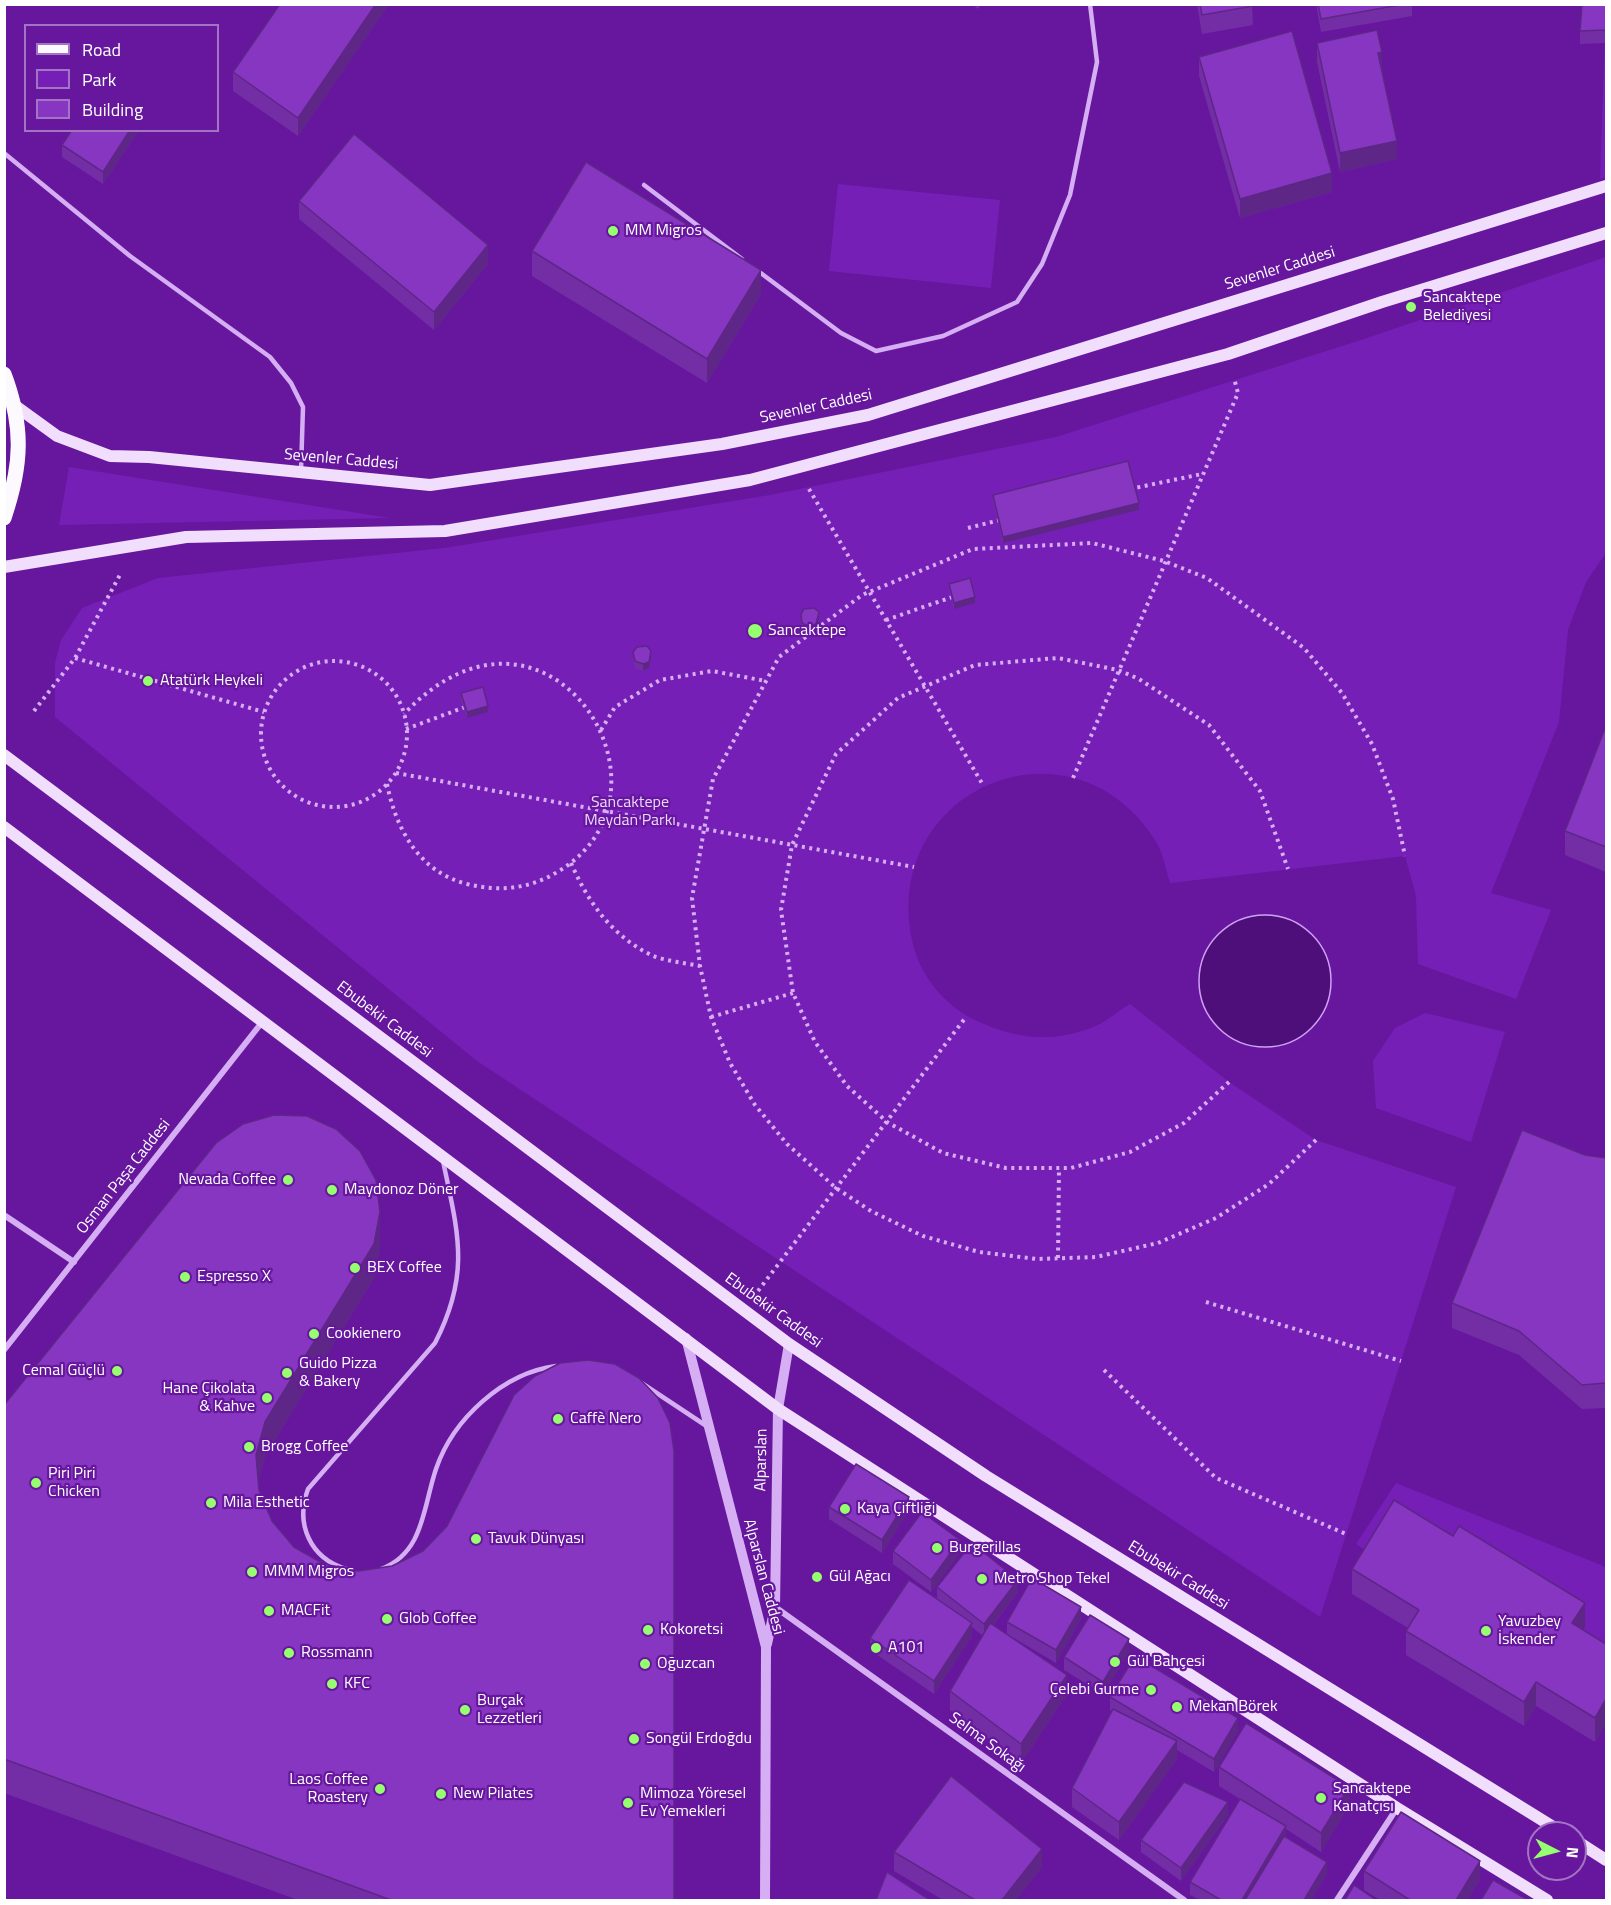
<!DOCTYPE html>
<html>
<head>
<meta charset="utf-8">
<style>
	body { margin:0 }
	#map { position:relative; width:1611px; height:1905px; overflow:hidden; background:#66179d; font-family:"Titillium Web",sans-serif }
	canvas { display:block }
	.frame { position:absolute; inset:0; border:6px solid #fff; pointer-events:none }
	.legend { position:absolute; left:24px; top:24px; width:195px; height:108px; box-sizing:border-box; background:#66179d; border:2px solid #a374c4; margin:0; padding:8px 10px; list-style:none; font-size:18px; color:#fff }
	.legend li { display:flex; align-items:center; gap:12px; height:30px }
	.legend b { width:30px; border:2px solid #a374c4 }
	.north { position:absolute; left:1527px; top:1821px; width:60px; height:60px; box-sizing:border-box; background:#66179d; border:2px solid #a374c4; border-radius:50%; rotate:96deg; font-size:16px; font-weight:700; line-height:24px; text-align:center; color:#fff }
	.north::after { content:''; display:block; margin:auto; width:21px; height:27px; background:#96ff70; clip-path:polygon(50% 0,100% 100%,50% 72%,0 100%) }
</style>
</head>
<body>
<div id="map">
<canvas width="1611" height="1905"></canvas>
<div class="frame"></div>
<ul class="legend">
<li><b style="height:8px;background:#fdfaff"></b>Road</li>
<li><b style="height:16px;background:#761fb7"></b>Park</li>
<li><b style="height:16px;background:#8636c1"></b>Building</li>
</ul>
<div class="north">N</div>
</div>
<script>
const c = document.querySelector('canvas').getContext('2d');
c.lineJoin = 'round';
function paint(path, color) {
  c.fillStyle = color;
  c.fill(path, 'evenodd');
}
function strokePath(path, color, width, dash) {
  c.strokeStyle = color;
  c.lineWidth = width;
  c.lineCap = dash ? 'butt' : 'round';
  c.setLineDash(dash || []);
  c.stroke(path);
}
function label(font, color, halo, rows, align = 'center') {
  c.font = font + ' "Titillium Web",sans-serif';
  c.lineWidth = 4.5;
  c.setLineDash([]);
  c.textBaseline = 'middle';
  c.strokeStyle = halo;
  c.fillStyle = color;
  for (const [text, x, y, turn = 0] of rows) {
    c.save();
    c.translate(x, y);
    c.rotate((+turn || 0) * Math.PI / 180);
    c.textAlign = isNaN(turn) ? turn : align;
    if (halo) c.strokeText(text, 0, 0);
    c.fillText(text, 0, 0);
    c.restore();
  }
}
const green = new Path2D(`
	M 1606,5 L 1606,177 L 1600,179 Z
	M 838,184 L 1000,200 L 991,288 L 829,271 Z
	M 1606,257 L 1606,553 L 1586,582 L 1568,630 L 1559,722 L 1491,893 L 1551,910 L 1516,999 L 1418,964 L 1416,896 L 1405,856 L 1170,883 C 1166,870 1163,852 1155,840 C 1070,707 877,791 913,944 C 920,976 947,1008 977,1021 C 1017,1039 1049,1043 1091,1028 C 1105,1023 1118,1011 1130,1004 L 1229,1082 L 1316,1140 L 1456,1187 L 1320,1617 L 477,1061 L 55,717 L 55,663 L 61,640 L 82,608 L 158,578 L 444,548 L 770,495 L 1056,437 L 1361,340 Z
	M 69,467 L 390,518 L 59,525 Z
	M 1425,1013 L 1505,1032 L 1471,1142 L 1376,1108 L 1373,1061 L 1395,1028 Z
	M 1396,1483 L 1606,1567 L 1606,1669 L 1572,1648 L 1584,1627 L 1374,1556 L 1356,1544 Z`);
const water = new Path2D(`
	M1199 981a66 66 0 1 1 132 0a66 66 0 1 1-132 0Z`);
const path = new Path2D(`
	M 809,489 L 983,785
	M 1130,489 L 1202,474
	M 968,528 L 1000,520
	M 886,620 L 955,596
	M 75,658 L 264,712
	M261 734a73 73 0 1 1 146 0a73 73 0 1 1-146 0Z
	M 34,711 L 75,658 L 121,573
	M 406,729 L 468,706
	M 601,730 L 615,707 L 660,680 L 712,671 L 766,681
	M 396,773 L 914,867
	M 1073,778 L 1238,393 L 1234,378
	M 387,784 C 396,829 419,872 467,884 C 500,892 530,889 559,871 C 692,790 546,564 404,714
	M 571,863 C 588,902 611,935 651,955 C 665,961 685,963 700,966
	M 711,1017 L 793,993
	M 1229,1082 L 1184,1123 L 1130,1152 L 1071,1168 L 1006,1168 L 943,1153 L 887,1122 L 847,1086 L 815,1042 L 793,993 L 781,910 L 792,845 L 836,754 L 898,698 L 975,665 L 1058,658 L 1118,670 L 1139,679 L 1209,725 L 1260,791 L 1288,869
	M 1316,1140 L 1269,1184 L 1216,1218 L 1158,1243 L 1096,1257 L 1037,1259 L 979,1252 L 923,1236 L 871,1211 L 836,1188 L 787,1144 L 755,1105 L 730,1063 L 711,1017 L 700,966 L 692,898 L 713,779 L 779,657 L 862,595 L 973,549 L 1092,543 L 1164,561 L 1207,578 L 1304,648 L 1342,693 L 1372,744 L 1393,799 L 1405,856
	M 1058,1258 L 1059,1168
	M 758,1291 L 966,1017
	M 1206,1302 L 1401,1361
	M 1104,1370 L 1216,1478 L 1346,1534`);
const service = new Path2D(`
	M 4,153 L 130,256 L 270,357 L 291,383 L 303,407 L 301,471
	M 644,185 L 742,259
	M 758,271 L 841,333 L 876,351 L 943,336 L 1017,302 L 1042,264 L 1070,195 L 1097,62 L 1090,4
	M 640,1382 L 708,1427
	M 346,1569 C 310,1558 295,1524 308,1489 L 435,1343 C 471,1273 458,1233 443,1161
	M 381,1569 C 424,1553 423,1507 436,1469 C 453,1419 503,1373 556,1366`);
const minor = new Path2D(`
	M 4,1215 L 74,1262
	M 4,1350 L 263,1021
	M 775,1607 L 1184,1900
	M 1337,1900 L 1397,1808`);
const tertiary = new Path2D(`
	M 686,1338 L 766,1647 L 765,1900
	M 767,1644 L 775,1607 L 778,1409 L 789,1344`);
const secondary = new Path2D(`
	M 17,407 L 57,436 L 110,456 L 149,457 L 430,485 L 722,444 L 868,415 L 1606,186
	M 4,567 L 186,537 L 445,531 L 750,480 L 1228,354 L 1382,302 L 1606,233
	M 4,755 L 789,1344 L 986,1476 L 1563,1833
	M 4,827 L 778,1409 L 1397,1808 L 1547,1900
	M 1575,1840 L 1606,1860`);
const primary = new Path2D(`
	M 4,374 C 24,427 22,465 4,518`);
const wall = new Path2D(`
	M 389,4 L 298,136 L 233,91 L 233,72 Z
	M 972,4 L 981,4 L 978,9 Z
	M 1197,4 L 1252,4 L 1253,25 L 1202,34 Z
	M 1316,4 L 1412,4 L 1412,16 L 1321,32 Z
	M 1606,4 L 1606,43 L 1580,44 L 1580,31 Z
	M 1317,43 L 1382,71 L 1397,159 L 1340,172 L 1317,62 Z
	M 1199,57 L 1332,192 L 1240,218 L 1199,76 Z
	M 72,130 L 139,130 L 103,184 L 62,157 L 62,145 Z
	M 299,201 L 488,264 L 434,330 L 299,219 Z
	M 532,251 L 761,294 L 707,383 L 532,276 Z
	M 993,495 L 1139,510 L 1003,543 L 993,501 Z
	M 949,584 L 975,603 L 954,609 L 949,590 Z
	M 801,614 L 819,619 L 816,630 L 808,632 L 802,629 Z
	M 633,652 L 651,657 L 649,668 L 643,671 L 635,668 L 633,658 Z
	M 461,693 L 488,712 L 467,718 L 461,700 Z
	M 1606,726 L 1606,872 L 1565,855 L 1565,831 Z
	M 1606,1158 L 1606,1408 L 1582,1409 L 1519,1355 L 1452,1328 L 1452,1303 Z
	M 380,1246 L 374,1278 L 265,1456 L 258,1482 L 259,1490 L 272,1521 L 294,1547 L 674,1900 L 298,1900 L 4,1793 L 4,1405 Z
	M 829,1507 L 909,1510 L 882,1553 L 829,1519 Z
	M 893,1551 L 960,1553 L 931,1592 L 893,1564 Z
	M 1352,1569 L 1585,1627 L 1583,1630 L 1606,1644 L 1606,1723 L 1595,1742 L 1536,1706 L 1524,1726 L 1406,1655 L 1406,1631 L 1408,1628 L 1352,1594 Z
	M 937,1587 L 1018,1592 L 993,1625 L 1067,1694 L 1021,1763 L 950,1710 L 950,1691 L 983,1636 L 972,1627 L 972,1636 L 934,1694 L 870,1650 L 870,1638 L 937,1599 Z
	M 1081,1619 L 1056,1663 L 1007,1634 L 1007,1622 Z
	M 1129,1652 L 1103,1694 L 1064,1670 L 1064,1657 Z
	M 1110,1697 L 1238,1731 L 1214,1772 L 1177,1750 L 1177,1759 L 1119,1840 L 1072,1807 L 1072,1788 L 1112,1711 L 1110,1710 Z
	M 1219,1767 L 1349,1806 L 1321,1852 L 1286,1829 L 1286,1836 L 1327,1874 L 1311,1900 L 1200,1900 L 1190,1895 L 1190,1882 L 1240,1799 L 1219,1786 Z
	M 1228,1815 L 1181,1881 L 1141,1852 L 1141,1840 Z
	M 894,1852 L 1042,1867 L 1016,1900 L 943,1900 L 894,1871 Z
	M 1364,1871 L 1480,1880 L 1467,1900 L 1380,1900 L 1364,1890 Z`);
const shadedWall = new Path2D(`
	M 376,4 L 389,4 L 298,136 L 298,118 Z
	M 1382,52 L 1382,71 L 1378,72 L 1378,53 Z
	M 130,130 L 139,130 L 103,184 L 103,172 Z
	M 1397,141 L 1397,159 L 1340,172 L 1340,153 Z
	M 1332,173 L 1332,192 L 1240,218 L 1240,199 Z
	M 488,245 L 488,264 L 434,330 L 434,312 Z
	M 761,270 L 761,294 L 707,383 L 707,359 Z
	M 1139,503 L 1139,510 L 1003,543 L 1003,537 Z
	M 975,597 L 975,603 L 954,609 L 954,603 Z
	M 819,612 L 819,619 L 816,630 L 808,632 L 808,626 Z
	M 651,651 L 651,657 L 649,668 L 643,671 L 643,664 Z
	M 488,706 L 488,712 L 467,718 L 467,712 Z
	M 380,1212 L 380,1246 L 374,1278 L 265,1456 L 256,1490 L 256,1455 L 265,1422 Z
	M 909,1497 L 909,1510 L 882,1553 L 882,1540 Z
	M 960,1540 L 960,1553 L 931,1592 L 931,1580 Z
	M 1018,1580 L 1018,1592 L 984,1636 L 984,1624 Z
	M 1585,1603 L 1585,1627 L 1572,1648 L 1572,1623 Z
	M 1081,1607 L 1081,1619 L 1056,1663 L 1056,1650 Z
	M 972,1623 L 972,1636 L 934,1694 L 934,1681 Z
	M 1129,1639 L 1129,1652 L 1103,1694 L 1103,1682 Z
	M 1067,1675 L 1067,1694 L 1021,1763 L 1021,1744 Z
	M 1536,1682 L 1536,1706 L 1524,1726 L 1524,1702 Z
	M 1606,1699 L 1606,1723 L 1595,1742 L 1595,1718 Z
	M 1238,1718 L 1238,1731 L 1214,1772 L 1214,1759 Z
	M 1177,1741 L 1177,1759 L 1119,1840 L 1119,1822 Z
	M 1349,1787 L 1349,1806 L 1321,1852 L 1321,1833 Z
	M 1228,1802 L 1228,1815 L 1181,1881 L 1181,1868 Z
	M 1286,1826 L 1286,1838 L 1249,1900 L 1242,1900 Z
	M 1042,1849 L 1042,1867 L 1016,1900 L 1002,1900 Z
	M 1480,1861 L 1480,1880 L 1467,1900 L 1456,1900 Z
	M 1327,1862 L 1327,1874 L 1311,1900 L 1304,1900 Z`);
const building = new Path2D(`
	M 280,4 L 376,4 L 298,118 L 233,72 Z
	M 1200,4 L 1252,4 L 1253,6 L 1202,15 Z
	M 1318,4 L 1405,4 L 1321,19 Z
	M 1582,4 L 1606,4 L 1606,30 L 1580,31 Z
	M 1377,30 L 1382,52 L 1378,53 L 1397,141 L 1340,153 L 1317,43 Z
	M 1292,31 L 1332,173 L 1240,199 L 1199,57 Z
	M 72,130 L 130,130 L 103,172 L 62,145 Z
	M 354,134 L 488,245 L 434,312 L 299,201 Z
	M 586,162 L 761,270 L 707,359 L 532,251 Z
	M 1128,461 L 1139,503 L 1003,537 L 993,495 Z
	M 970,578 L 975,597 L 954,603 L 949,584 Z
	M 814,608 L 819,612 L 816,624 L 808,626 L 802,623 L 801,614 L 804,609 Z
	M 647,646 L 651,651 L 649,662 L 643,664 L 635,661 L 633,652 L 637,647 Z
	M 483,687 L 488,706 L 467,712 L 461,693 Z
	M 1606,726 L 1606,847 L 1565,831 Z
	M 274,1115 L 307,1116 L 336,1129 L 360,1151 L 376,1180 L 380,1212 L 374,1244 L 265,1422 L 256,1455 L 259,1490 L 272,1521 L 294,1547 L 324,1564 L 358,1571 L 392,1566 L 423,1551 L 447,1526 L 514,1395 L 535,1376 L 560,1363 L 588,1360 L 615,1364 L 639,1378 L 658,1398 L 670,1423 L 674,1451 L 674,1900 L 391,1900 L 4,1759 L 4,1405 L 216,1143 L 243,1124 Z
	M 1522,1130 L 1585,1155 L 1606,1158 L 1606,1383 L 1582,1385 L 1519,1331 L 1452,1303 Z
	M 856,1464 L 909,1497 L 882,1540 L 829,1507 Z
	M 1394,1500 L 1453,1536 L 1459,1526 L 1585,1603 L 1572,1623 L 1606,1644 L 1606,1699 L 1595,1718 L 1536,1682 L 1524,1702 L 1406,1631 L 1419,1610 L 1352,1569 Z
	M 922,1512 L 960,1540 L 931,1580 L 893,1551 Z
	M 972,1543 L 1018,1580 L 984,1624 L 937,1587 Z
	M 1032,1578 L 1081,1607 L 1056,1650 L 1007,1622 Z
	M 909,1580 L 972,1623 L 934,1681 L 870,1638 Z
	M 1090,1615 L 1129,1639 L 1103,1682 L 1064,1657 Z
	M 990,1623 L 1067,1675 L 1021,1744 L 950,1691 Z
	M 1135,1656 L 1238,1718 L 1214,1759 L 1110,1697 Z
	M 1113,1709 L 1177,1741 L 1119,1822 L 1072,1788 Z
	M 1246,1723 L 1349,1787 L 1321,1833 L 1219,1767 Z
	M 951,1776 L 1042,1849 L 1002,1900 L 975,1900 L 894,1852 Z
	M 1184,1782 L 1228,1802 L 1181,1868 L 1141,1840 Z
	M 1240,1799 L 1286,1826 L 1242,1900 L 1221,1900 L 1190,1882 Z
	M 1401,1812 L 1480,1861 L 1456,1900 L 1410,1900 L 1364,1871 Z
	M 1284,1836 L 1327,1862 L 1304,1900 L 1245,1900 Z
	M 887,1872 L 930,1900 L 876,1900 Z
	M 1493,1880 L 1528,1900 L 1481,1900 Z
	M 1354,1885 L 1376,1900 L 1345,1900 Z`);
const markers = [
	[613,231,6,"#96ff70"],
	[1411,307,6,"#96ff70"],
	[755,631,8,"#96ff70"],
	[148,681,6,"#96ff70"],
	[288,1180,6,"#96ff70"],
	[332,1190,6,"#96ff70"],
	[355,1268,6,"#96ff70"],
	[185,1277,6,"#96ff70"],
	[314,1334,6,"#96ff70"],
	[117,1371,6,"#96ff70"],
	[287,1373,6,"#96ff70"],
	[267,1398,6,"#96ff70"],
	[558,1419,6,"#96ff70"],
	[249,1447,6,"#96ff70"],
	[36,1483,6,"#96ff70"],
	[211,1503,6,"#96ff70"],
	[845,1509,6,"#96ff70"],
	[476,1539,6,"#96ff70"],
	[937,1548,6,"#96ff70"],
	[252,1572,6,"#96ff70"],
	[817,1577,6,"#96ff70"],
	[982,1579,6,"#96ff70"],
	[269,1611,6,"#96ff70"],
	[387,1619,6,"#96ff70"],
	[648,1630,6,"#96ff70"],
	[1486,1631,6,"#96ff70"],
	[876,1648,6,"#96ff70"],
	[289,1653,6,"#96ff70"],
	[1115,1662,6,"#96ff70"],
	[645,1664,6,"#96ff70"],
	[332,1684,6,"#96ff70"],
	[1151,1690,6,"#96ff70"],
	[1177,1707,6,"#96ff70"],
	[465,1710,6,"#96ff70"],
	[634,1739,6,"#96ff70"],
	[380,1789,6,"#96ff70"],
	[441,1794,6,"#96ff70"],
	[1321,1798,6,"#96ff70"],
	[628,1803,6,"#96ff70"]
];
const poiNames = [
	["MM Migros",625,231],
	["Sancaktepe",1423,298],
	["Belediyesi",1423,316],
	["Sancaktepe",768,631],
	["Atatürk Heykeli",160,681],
	["Nevada Coffee",276,1180,"right"],
	["Maydonoz Döner",344,1190],
	["BEX Coffee",367,1268],
	["Espresso X",197,1277],
	["Cookienero",326,1334],
	["Guido Pizza",299,1364],
	["& Bakery",299,1382],
	["Cemal Güçlü",105,1371,"right"],
	["Hane Çikolata",255,1389,"right"],
	["& Kahve",255,1407,"right"],
	["Caffè Nero",570,1419],
	["Brogg Coffee",261,1447],
	["Piri Piri",48,1474],
	["Chicken",48,1492],
	["Mila Esthetic",223,1503],
	["Kaya Çiftliği",857,1509],
	["Tavuk Dünyası",488,1539],
	["Burgerillas",949,1548],
	["MMM Migros",264,1572],
	["Gül Ağacı",829,1577],
	["Metro Shop Tekel",994,1579],
	["MACFit",281,1611],
	["Glob Coffee",399,1619],
	["Yavuzbey",1498,1622],
	["İskender",1498,1640],
	["Kokoretsi",660,1630],
	["A101",888,1648],
	["Rossmann",301,1653],
	["Gül Bahçesi",1127,1662],
	["Oğuzcan",657,1664],
	["KFC",344,1684],
	["Çelebi Gurme",1139,1690,"right"],
	["Burçak",477,1701],
	["Lezzetleri",477,1719],
	["Mekan Börek",1189,1707],
	["Songül Erdoğdu",646,1739],
	["Laos Coffee",368,1780,"right"],
	["Roastery",368,1798,"right"],
	["Sancaktepe",1333,1789],
	["Kanatçısı",1333,1807],
	["New Pilates",453,1794],
	["Mimoza Yöresel",640,1794],
	["Ev Yemekleri",640,1812]
];
const streetNames = [
	["Sevenler Caddesi",1280,269,-17],
	["Sevenler Caddesi",816,407,-12],
	["Sevenler Caddesi",341,460,5],
	["Ebubekir Caddesi",384,1020,37],
	["Osman Paşa Caddesi",124,1177,-52],
	["Ebubekir Caddesi",773,1311,36],
	["Alparslan",762,1460,-89],
	["Ebubekir Caddesi",1178,1576,32],
	["Alparslan Caddesi",763,1577,75],
	["Selma Sokağı",987,1743,36]
];
const parkNames = [
	["Sancaktepe",630,803],
	["Meydan Parkı",630,821]
];
paint(green, '#761fb7');
paint(water, '#4f0f7a');
strokePath(water, '#d0a1f5', 1.5);
strokePath(path, '#d5aef3', 4, [3, 4.5]);
strokePath(service, '#d5aef3', 4.5);
strokePath(minor, '#d5aef3', 6);
strokePath(tertiary, '#d5aef3', 10);
strokePath(secondary, '#f0defc', 12);
strokePath(primary, '#fdfaff', 15);
paint(wall, '#732ea6');
paint(shadedWall, '#5e2687');
paint(building, '#8636c1');
strokePath(building, '#5e2687', 1.5);
for (const [x, y, r, color] of markers) {
  const dot = new Path2D();
  dot.arc(x, y, r, 0, 2 * Math.PI);
  c.fillStyle = color;
  c.fill(dot);
  strokePath(dot, '#66179d', 2);
}
label('16px', '#fff', '#66179d', poiNames, 'left');
label('16px', '#fff', '#66179d', streetNames);
label('16px', '#ecd6fd', '#66179d', parkNames);
</script>
</body>
</html>
